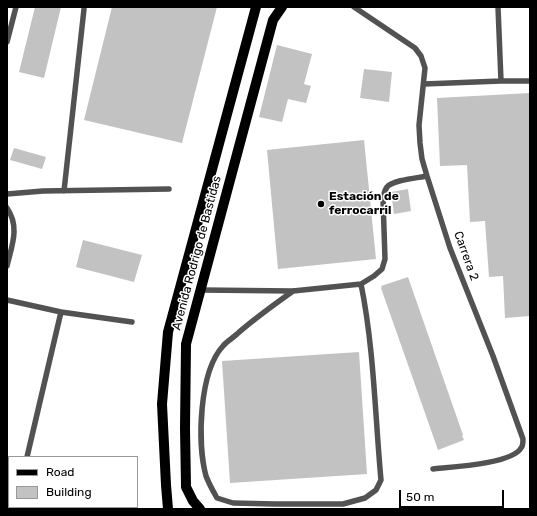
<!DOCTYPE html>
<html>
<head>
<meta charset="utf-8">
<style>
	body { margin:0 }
	#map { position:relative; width:537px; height:516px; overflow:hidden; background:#fff; font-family:Rubik,sans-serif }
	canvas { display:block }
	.frame { position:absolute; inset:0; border:8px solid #000; pointer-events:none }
	.legend { position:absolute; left:8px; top:456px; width:130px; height:52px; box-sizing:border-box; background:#fff; border:1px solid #999; margin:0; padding:5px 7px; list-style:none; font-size:12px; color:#000 }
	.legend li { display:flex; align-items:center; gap:8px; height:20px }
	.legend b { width:20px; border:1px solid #999 }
	.scale { position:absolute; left:399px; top:490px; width:105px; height:18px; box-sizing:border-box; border:2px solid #000; border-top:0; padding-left:5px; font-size:12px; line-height:14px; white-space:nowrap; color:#000; -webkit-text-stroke:3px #fff; paint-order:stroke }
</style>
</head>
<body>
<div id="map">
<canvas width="537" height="516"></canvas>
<div class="frame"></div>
<ul class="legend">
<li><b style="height:5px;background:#000"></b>Road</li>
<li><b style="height:11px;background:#c2c2c2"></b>Building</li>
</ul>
<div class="scale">50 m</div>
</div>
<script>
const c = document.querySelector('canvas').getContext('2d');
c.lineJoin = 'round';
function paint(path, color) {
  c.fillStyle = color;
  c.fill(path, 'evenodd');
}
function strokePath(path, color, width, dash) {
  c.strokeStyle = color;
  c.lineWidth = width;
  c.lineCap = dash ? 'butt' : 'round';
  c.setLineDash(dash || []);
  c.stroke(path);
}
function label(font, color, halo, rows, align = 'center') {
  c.font = font + ' Rubik,sans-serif';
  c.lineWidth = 3;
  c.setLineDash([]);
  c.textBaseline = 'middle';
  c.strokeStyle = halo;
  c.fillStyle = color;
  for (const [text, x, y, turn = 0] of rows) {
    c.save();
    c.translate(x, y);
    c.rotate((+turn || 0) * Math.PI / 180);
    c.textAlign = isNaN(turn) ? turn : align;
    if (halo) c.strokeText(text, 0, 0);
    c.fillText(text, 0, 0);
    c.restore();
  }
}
const building = new Path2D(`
	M 35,7 L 61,7 L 44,78 L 19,72 Z
	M 112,7 L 217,7 L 182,143 L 84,120 Z
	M 277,45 L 312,54 L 304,84 L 311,86 L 306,103 L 288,99 L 282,122 L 259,117 Z
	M 364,69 L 392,72 L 389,102 L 360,98 Z
	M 530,93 L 530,316 L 505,318 L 503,276 L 489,277 L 485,221 L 470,222 L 467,165 L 440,166 L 437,98 Z
	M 364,140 L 376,259 L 278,269 L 267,150 Z
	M 14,148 L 46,157 L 42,169 L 10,160 Z
	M 408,189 L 411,211 L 394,214 L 391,192 Z
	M 83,240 L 142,255 L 134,282 L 76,267 Z
	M 408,277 L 463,435 L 462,436 L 464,440 L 438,450 L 381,288 L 382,287 L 381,286 Z
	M 359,352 L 367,474 L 230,483 L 222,361 Z`);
const lane = new Path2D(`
	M 354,7 L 415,48 L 421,56 L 425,68 L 419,125 L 420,143 L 422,159 L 427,176 L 450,248 L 493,356 L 523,439 C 523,441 523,446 521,448 C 512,464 451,467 433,469
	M 498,7 L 501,81
	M 7,42 L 16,7
	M 424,84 L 501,81 L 530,81
	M 64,191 L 84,9
	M 7,194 L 43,191 L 169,189
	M 7,208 C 20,227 12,245 7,266
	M 201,290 L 293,291 L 361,284 L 374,276 L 382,269 L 385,259 L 383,199 C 384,195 384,191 387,187 C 393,180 417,178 427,176
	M 293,291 C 274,305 255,318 237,334 C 233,338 227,341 223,346 C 199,372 197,443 206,476 C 209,484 213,491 217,498 L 233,503 L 275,504 L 343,504 L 365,498 L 376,490 L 381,480 C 375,415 374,348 361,284
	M 7,300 L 61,312 L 132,322
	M 27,457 L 61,312
	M 15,509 L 15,507`);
const primary = new Path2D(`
	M 168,509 L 166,485 L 162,404 L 168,332 L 256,7
	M 200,509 L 193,501 L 186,487 L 185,428 L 186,344 L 273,20 L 282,7`);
const markers = [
	[321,204,4,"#000"]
];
const poiNames = [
	["Estación de",329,197],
	["ferrocarril",329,211]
];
const streetNames = [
	["Avenida Rodrigo de Bastidas",197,253,-75],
	["Carrera 2",466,256,70]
];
paint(building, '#c2c2c2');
strokePath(lane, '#525252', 5.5);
strokePath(primary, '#000', 10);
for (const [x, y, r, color] of markers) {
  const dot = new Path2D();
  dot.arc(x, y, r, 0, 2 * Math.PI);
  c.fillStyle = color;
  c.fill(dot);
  strokePath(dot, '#fff', 1.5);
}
label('bold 12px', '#000', '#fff', poiNames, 'left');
label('12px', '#000', '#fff', streetNames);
</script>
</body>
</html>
